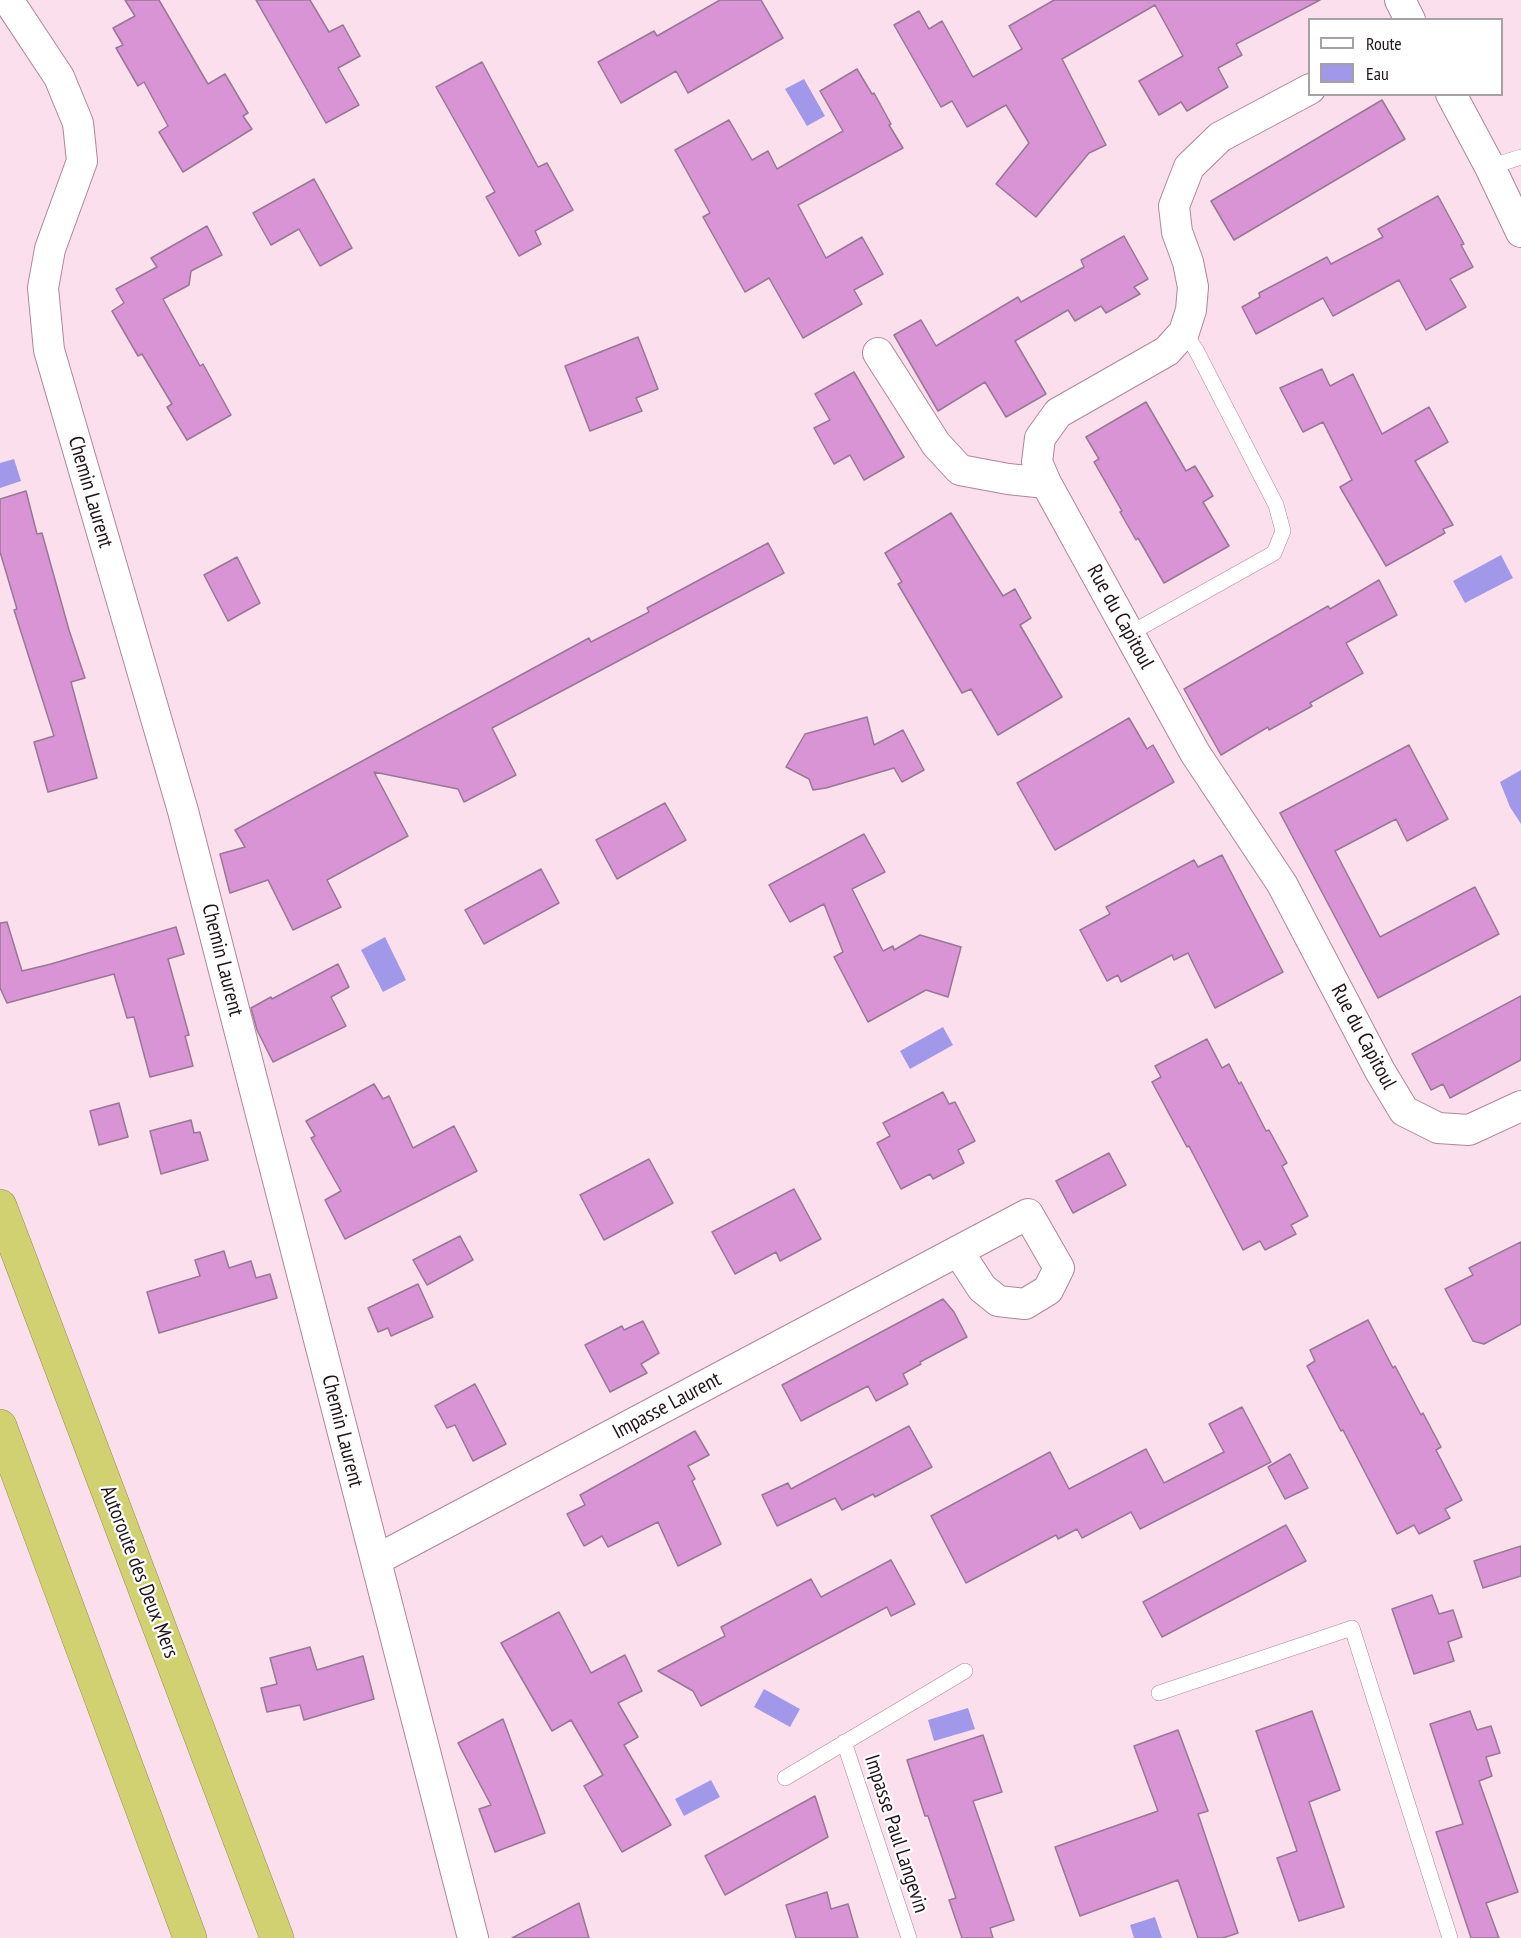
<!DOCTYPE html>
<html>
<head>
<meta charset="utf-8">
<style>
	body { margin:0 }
	#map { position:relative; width:1521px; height:1938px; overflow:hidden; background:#fcdfec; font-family:"PT Sans Narrow",sans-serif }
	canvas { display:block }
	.legend { position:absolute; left:1308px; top:18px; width:195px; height:78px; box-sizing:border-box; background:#fff; border:2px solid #a7a0a3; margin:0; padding:8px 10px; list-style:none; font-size:18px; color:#22121a }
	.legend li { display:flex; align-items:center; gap:12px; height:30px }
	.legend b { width:30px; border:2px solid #a7a0a3 }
</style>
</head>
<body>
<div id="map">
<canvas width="1521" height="1938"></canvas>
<ul class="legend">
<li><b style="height:8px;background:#fff"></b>Route</li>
<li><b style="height:16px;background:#a198e9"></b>Eau</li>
</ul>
</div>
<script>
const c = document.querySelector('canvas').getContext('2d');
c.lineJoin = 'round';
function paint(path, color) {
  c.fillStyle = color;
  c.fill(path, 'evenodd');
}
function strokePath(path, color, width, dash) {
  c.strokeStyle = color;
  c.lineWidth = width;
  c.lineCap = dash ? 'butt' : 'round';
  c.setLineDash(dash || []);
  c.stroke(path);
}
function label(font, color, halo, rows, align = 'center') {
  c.font = font + ' "PT Sans Narrow",sans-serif';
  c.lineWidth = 4.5;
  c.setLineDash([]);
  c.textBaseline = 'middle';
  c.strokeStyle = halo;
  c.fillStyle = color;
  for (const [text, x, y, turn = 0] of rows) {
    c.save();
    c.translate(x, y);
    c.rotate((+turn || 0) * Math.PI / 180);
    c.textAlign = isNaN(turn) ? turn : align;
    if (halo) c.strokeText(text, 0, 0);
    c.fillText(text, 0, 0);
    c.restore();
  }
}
const water = new Path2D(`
	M 804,79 L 825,116 L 807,126 L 785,89 Z
	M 14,459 L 21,481 L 0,488 L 0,463 Z
	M 1501,555 L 1513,578 L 1465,603 L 1453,581 Z
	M 1521,770 L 1521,824 L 1510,807 L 1500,782 Z
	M 385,937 L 406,980 L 383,992 L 361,950 Z
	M 943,1027 L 953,1045 L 910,1069 L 900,1051 Z
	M 764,1689 L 800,1709 L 790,1727 L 754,1707 Z
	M 968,1708 L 975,1729 L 934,1741 L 928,1720 Z
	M 711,1780 L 720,1797 L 684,1816 L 675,1799 Z
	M 1155,1917 L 1162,1938 L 1134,1938 L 1130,1925 Z`);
const building = new Path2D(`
	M 125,0 L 159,0 L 208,84 L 225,74 L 248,113 L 243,116 L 252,129 L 183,172 L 159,132 L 168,126 L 144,82 L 138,86 L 116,48 L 123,45 L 113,28 L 135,16 Z
	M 256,0 L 310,0 L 329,32 L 343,25 L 360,56 L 338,68 L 359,105 L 326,123 Z
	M 720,0 L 761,0 L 783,38 L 688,93 L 676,71 L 621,103 L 598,62 L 654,31 L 657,36 Z
	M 1054,0 L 1320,0 L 1236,44 L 1242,55 L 1218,68 L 1228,87 L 1187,111 L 1181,102 L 1159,115 L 1139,81 L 1183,56 L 1155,5 L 1062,59 L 1106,145 L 1089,153 L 1036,217 L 996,184 L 1029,143 L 1006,105 L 967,127 L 952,101 L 941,107 L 894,25 L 919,11 L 929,29 L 942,21 L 973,77 L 1022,49 L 1009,26 Z
	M 482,62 L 538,167 L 547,163 L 573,210 L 535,231 L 541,244 L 519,256 L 486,197 L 495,192 L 436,87 Z
	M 857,69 L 872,94 L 874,93 L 891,124 L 889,125 L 903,148 L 798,205 L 826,258 L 862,237 L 883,274 L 854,290 L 862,304 L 803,338 L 769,278 L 745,292 L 703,217 L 710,213 L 675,150 L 729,120 L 752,160 L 768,151 L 777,169 L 843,131 L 820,91 Z
	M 1382,100 L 1405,139 L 1234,240 L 1211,201 Z
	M 314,179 L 352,248 L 320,266 L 299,229 L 271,245 L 253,213 Z
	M 1438,196 L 1464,244 L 1461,245 L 1473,267 L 1450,279 L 1466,307 L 1426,330 L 1399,280 L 1333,316 L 1323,298 L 1256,334 L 1242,307 L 1260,297 L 1259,293 L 1327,257 L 1331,264 L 1383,237 L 1378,229 Z
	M 207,226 L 222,255 L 191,271 L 189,285 L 163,299 L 200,366 L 203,364 L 231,415 L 187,440 L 167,407 L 172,404 L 142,354 L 138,356 L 112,311 L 124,303 L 116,289 L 157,267 L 151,258 Z
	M 1124,236 L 1148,279 L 1134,287 L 1140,294 L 1106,313 L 1101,306 L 1075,321 L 1068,310 L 1015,341 L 1046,394 L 1006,417 L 985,382 L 938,411 L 894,335 L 921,320 L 936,346 L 1018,297 L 1021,302 L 1084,267 L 1081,260 Z
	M 638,337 L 658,389 L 636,398 L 642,411 L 590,431 L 565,366 Z
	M 1322,369 L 1330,386 L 1353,374 L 1382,434 L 1429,407 L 1448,442 L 1415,461 L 1453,525 L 1443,529 L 1445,533 L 1386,566 L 1340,487 L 1352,480 L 1323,422 L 1303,432 L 1280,388 Z
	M 854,372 L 904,457 L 864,480 L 850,455 L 834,464 L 814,428 L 830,420 L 815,394 Z
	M 1146,402 L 1186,471 L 1195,466 L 1213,496 L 1203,502 L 1229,546 L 1164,583 L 1138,538 L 1136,540 L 1120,512 L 1122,511 L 1094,462 L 1099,459 L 1086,437 Z
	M 26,491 L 37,534 L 42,533 L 69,630 L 85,678 L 71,682 L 97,778 L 48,792 L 34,742 L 54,736 L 14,610 L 17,609 L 0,552 L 0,499 Z
	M 951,513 L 1003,596 L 1015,589 L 1031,618 L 1020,625 L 1062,697 L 998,735 L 971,689 L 962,693 L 898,584 L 902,582 L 885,553 Z
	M 768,543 L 784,573 L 492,728 L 516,775 L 464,802 L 458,789 L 374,772 L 408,836 L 327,880 L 341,907 L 293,930 L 268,880 L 230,893 L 220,854 L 245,847 L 235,830 L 589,638 L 591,642 L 649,612 L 647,608 Z
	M 237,557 L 260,603 L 228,621 L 204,575 Z
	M 1379,580 L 1397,615 L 1346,643 L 1363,673 L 1310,703 L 1312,706 L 1269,730 L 1268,727 L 1221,755 L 1184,689 L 1328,606 L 1330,609 Z
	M 867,717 L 874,745 L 903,730 L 924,770 L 902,782 L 894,768 L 826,788 L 813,790 L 809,779 L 786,767 L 805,734 Z
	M 1129,718 L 1147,749 L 1153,745 L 1174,782 L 1055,850 L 1017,783 Z
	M 1409,745 L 1448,819 L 1407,841 L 1396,819 L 1335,851 L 1380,937 L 1475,887 L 1499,934 L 1378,998 L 1280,813 Z
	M 665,803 L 686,840 L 617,879 L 596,840 Z
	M 864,834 L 885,872 L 852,889 L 883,951 L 893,946 L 894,950 L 920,935 L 961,947 L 948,997 L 926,990 L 868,1022 L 834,957 L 843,952 L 824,904 L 790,922 L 769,885 Z
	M 1222,855 L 1283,972 L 1215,1008 L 1188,953 L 1174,960 L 1172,955 L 1121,982 L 1118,975 L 1107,981 L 1080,930 L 1110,914 L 1106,907 L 1194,860 L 1198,867 Z
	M 541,869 L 559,903 L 484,944 L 465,910 Z
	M 7,922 L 22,971 L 51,964 L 176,927 L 184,954 L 168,959 L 189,1035 L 185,1036 L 193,1066 L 150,1077 L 134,1017 L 127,1018 L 114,974 L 7,1003 L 0,988 L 0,923 Z
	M 338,964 L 349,987 L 331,997 L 346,1026 L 273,1062 L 257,1030 L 251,1008 L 271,997 L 272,999 Z
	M 1521,996 L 1521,1060 L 1450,1098 L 1443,1084 L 1431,1090 L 1412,1054 Z
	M 1207,1039 L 1222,1068 L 1229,1064 L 1239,1084 L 1241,1082 L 1266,1131 L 1269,1130 L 1287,1163 L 1282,1166 L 1308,1216 L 1291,1225 L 1296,1234 L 1265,1250 L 1260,1241 L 1243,1250 L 1189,1146 L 1187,1147 L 1152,1082 L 1161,1077 L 1155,1066 Z
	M 374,1084 L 383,1099 L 389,1096 L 413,1148 L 454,1126 L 477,1171 L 345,1239 L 325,1200 L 341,1191 L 311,1138 L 315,1136 L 306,1121 Z
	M 943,1092 L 949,1104 L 955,1102 L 975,1141 L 958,1150 L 964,1163 L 933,1179 L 930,1174 L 901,1189 L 877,1143 L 890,1136 L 883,1123 Z
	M 119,1103 L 128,1137 L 99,1145 L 90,1111 Z
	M 191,1120 L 194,1133 L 200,1132 L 208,1160 L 161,1174 L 150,1131 Z
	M 1109,1153 L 1126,1185 L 1073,1213 L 1056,1181 Z
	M 649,1159 L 673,1203 L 604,1240 L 580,1195 Z
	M 794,1189 L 821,1239 L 780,1261 L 776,1252 L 735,1274 L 712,1232 Z
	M 460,1236 L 473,1260 L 427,1285 L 413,1260 Z
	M 1521,1242 L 1521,1324 L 1484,1344 L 1473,1341 L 1445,1289 L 1473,1275 L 1469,1268 Z
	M 224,1251 L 229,1268 L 251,1261 L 256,1278 L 270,1274 L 277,1298 L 159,1333 L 147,1292 L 200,1276 L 195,1260 Z
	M 418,1284 L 433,1317 L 391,1336 L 388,1328 L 378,1332 L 368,1308 Z
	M 943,1299 L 954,1312 L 967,1337 L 920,1362 L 921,1364 L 903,1374 L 908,1384 L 876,1401 L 868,1386 L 801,1421 L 782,1385 Z
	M 1368,1320 L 1393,1368 L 1395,1366 L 1421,1415 L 1423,1413 L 1433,1432 L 1441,1447 L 1436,1450 L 1462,1500 L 1445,1509 L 1450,1518 L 1419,1534 L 1414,1525 L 1397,1534 L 1343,1430 L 1341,1431 L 1307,1366 L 1315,1361 L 1310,1350 Z
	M 643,1321 L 659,1353 L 641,1364 L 647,1373 L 610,1392 L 585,1345 L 622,1326 L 624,1330 Z
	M 475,1384 L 506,1444 L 473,1461 L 455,1425 L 447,1428 L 435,1406 Z
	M 1242,1407 L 1271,1462 L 1140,1529 L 1131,1512 L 1082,1538 L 1077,1529 L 1058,1539 L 1056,1535 L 966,1583 L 931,1516 L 1050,1452 L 1069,1489 L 1146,1449 L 1164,1483 L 1224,1452 L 1209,1424 Z
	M 909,1426 L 932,1467 L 875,1497 L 873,1494 L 842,1510 L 835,1498 L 777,1526 L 762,1495 L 788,1483 L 791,1489 Z
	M 695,1431 L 709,1455 L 688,1466 L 695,1479 L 692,1481 L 721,1544 L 678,1566 L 658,1522 L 608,1547 L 602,1536 L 584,1546 L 567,1514 L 585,1505 L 580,1495 Z
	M 1290,1454 L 1308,1488 L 1285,1499 L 1268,1467 Z
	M 1286,1525 L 1306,1561 L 1162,1637 L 1143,1602 Z
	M 1521,1546 L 1521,1576 L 1483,1588 L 1474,1561 Z
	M 891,1560 L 915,1604 L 891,1616 L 887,1607 L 701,1706 L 693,1691 L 658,1671 L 725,1636 L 721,1627 L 811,1579 L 821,1597 Z
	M 1432,1595 L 1439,1614 L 1453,1610 L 1462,1637 L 1448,1642 L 1454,1661 L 1414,1674 L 1392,1609 Z
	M 559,1612 L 591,1673 L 625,1655 L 642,1691 L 618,1703 L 638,1737 L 624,1745 L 671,1825 L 622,1852 L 584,1786 L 603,1775 L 571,1720 L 552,1731 L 501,1643 Z
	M 310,1647 L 317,1670 L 363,1656 L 374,1699 L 304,1720 L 300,1705 L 267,1712 L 261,1688 L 277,1684 L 270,1658 Z
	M 1312,1711 L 1340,1790 L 1309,1802 L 1344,1907 L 1299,1921 L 1277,1858 L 1297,1851 L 1256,1731 Z
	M 1470,1711 L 1477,1730 L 1491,1726 L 1500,1753 L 1486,1757 L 1492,1776 L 1479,1781 L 1518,1892 L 1486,1903 L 1499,1938 L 1471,1938 L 1436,1832 L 1463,1824 L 1430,1724 Z
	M 503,1719 L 545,1833 L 495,1852 L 479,1809 L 491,1805 L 458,1743 Z
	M 1178,1730 L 1208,1811 L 1198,1814 L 1238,1933 L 1223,1938 L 1198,1938 L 1178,1880 L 1080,1916 L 1055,1847 L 1158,1811 L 1134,1746 Z
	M 983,1735 L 1002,1792 L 973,1801 L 1014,1920 L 990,1928 L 993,1938 L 962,1938 L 949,1900 L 956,1898 L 928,1816 L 925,1816 L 907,1760 Z
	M 815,1796 L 828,1837 L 725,1895 L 705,1856 Z
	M 827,1892 L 831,1909 L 848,1904 L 858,1938 L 796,1938 L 786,1905 Z
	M 579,1903 L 589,1938 L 512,1938 Z`);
const lane = new Path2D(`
	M 1490,167 L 1521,157
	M 1129,634 L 1274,553 L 1283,531 L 1276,505 L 1196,350 L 1184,332
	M 1159,1693 L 1352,1628 L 1450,1938
	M 844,1742 L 909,1938
	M 785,1778 L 965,1671`);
const street = new Path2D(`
	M 8,0 L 59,77 L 78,123 L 82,161 L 50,249 L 43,288 L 49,350 L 183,811 L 473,1938
	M 1400,0 L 1410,20
	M 1310,89 L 1220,137 L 1189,167 L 1174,206 L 1177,232 L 1188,262 L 1193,287 L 1191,310 L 1184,332 L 1167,351 L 1058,413 L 1040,438 L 1037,462 L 1046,483 L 1195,753 L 1282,884 L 1380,1071 L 1404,1111 L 1438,1128 L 1469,1130 L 1521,1106
	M 1451,94 L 1490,167 L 1521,232
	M 878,353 L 936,444 L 960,470 L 1008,479 L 1046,483
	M 376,1560 L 958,1251 L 1028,1214 L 1059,1268 L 1048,1290 L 1025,1304 L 998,1301 L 982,1288 L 958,1251`);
const highway = new Path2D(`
	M 0,1206 L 277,1938
	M 0,1426 L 190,1938`);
const streetNames = [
	["Chemin Laurent",90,492,74],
	["Rue du Capitoul",1120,617,61],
	["Chemin Laurent",222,960,76],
	["Rue du Capitoul",1363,1037,62],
	["Impasse Laurent",667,1406,-28],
	["Chemin Laurent",342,1431,76],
	["Autoroute des Deux Mers",139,1572,69],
	["Impasse Paul Langevin",896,1834,72]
];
paint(water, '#a198e9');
paint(building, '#d894d4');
strokePath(building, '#997796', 1.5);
strokePath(lane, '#b1859a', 16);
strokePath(street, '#b1859a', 32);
strokePath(highway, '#948e53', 34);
strokePath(lane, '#fff', 15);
strokePath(street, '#fff', 30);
strokePath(highway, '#d2d171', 33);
label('21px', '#22121a', '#fff', streetNames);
</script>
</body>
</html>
